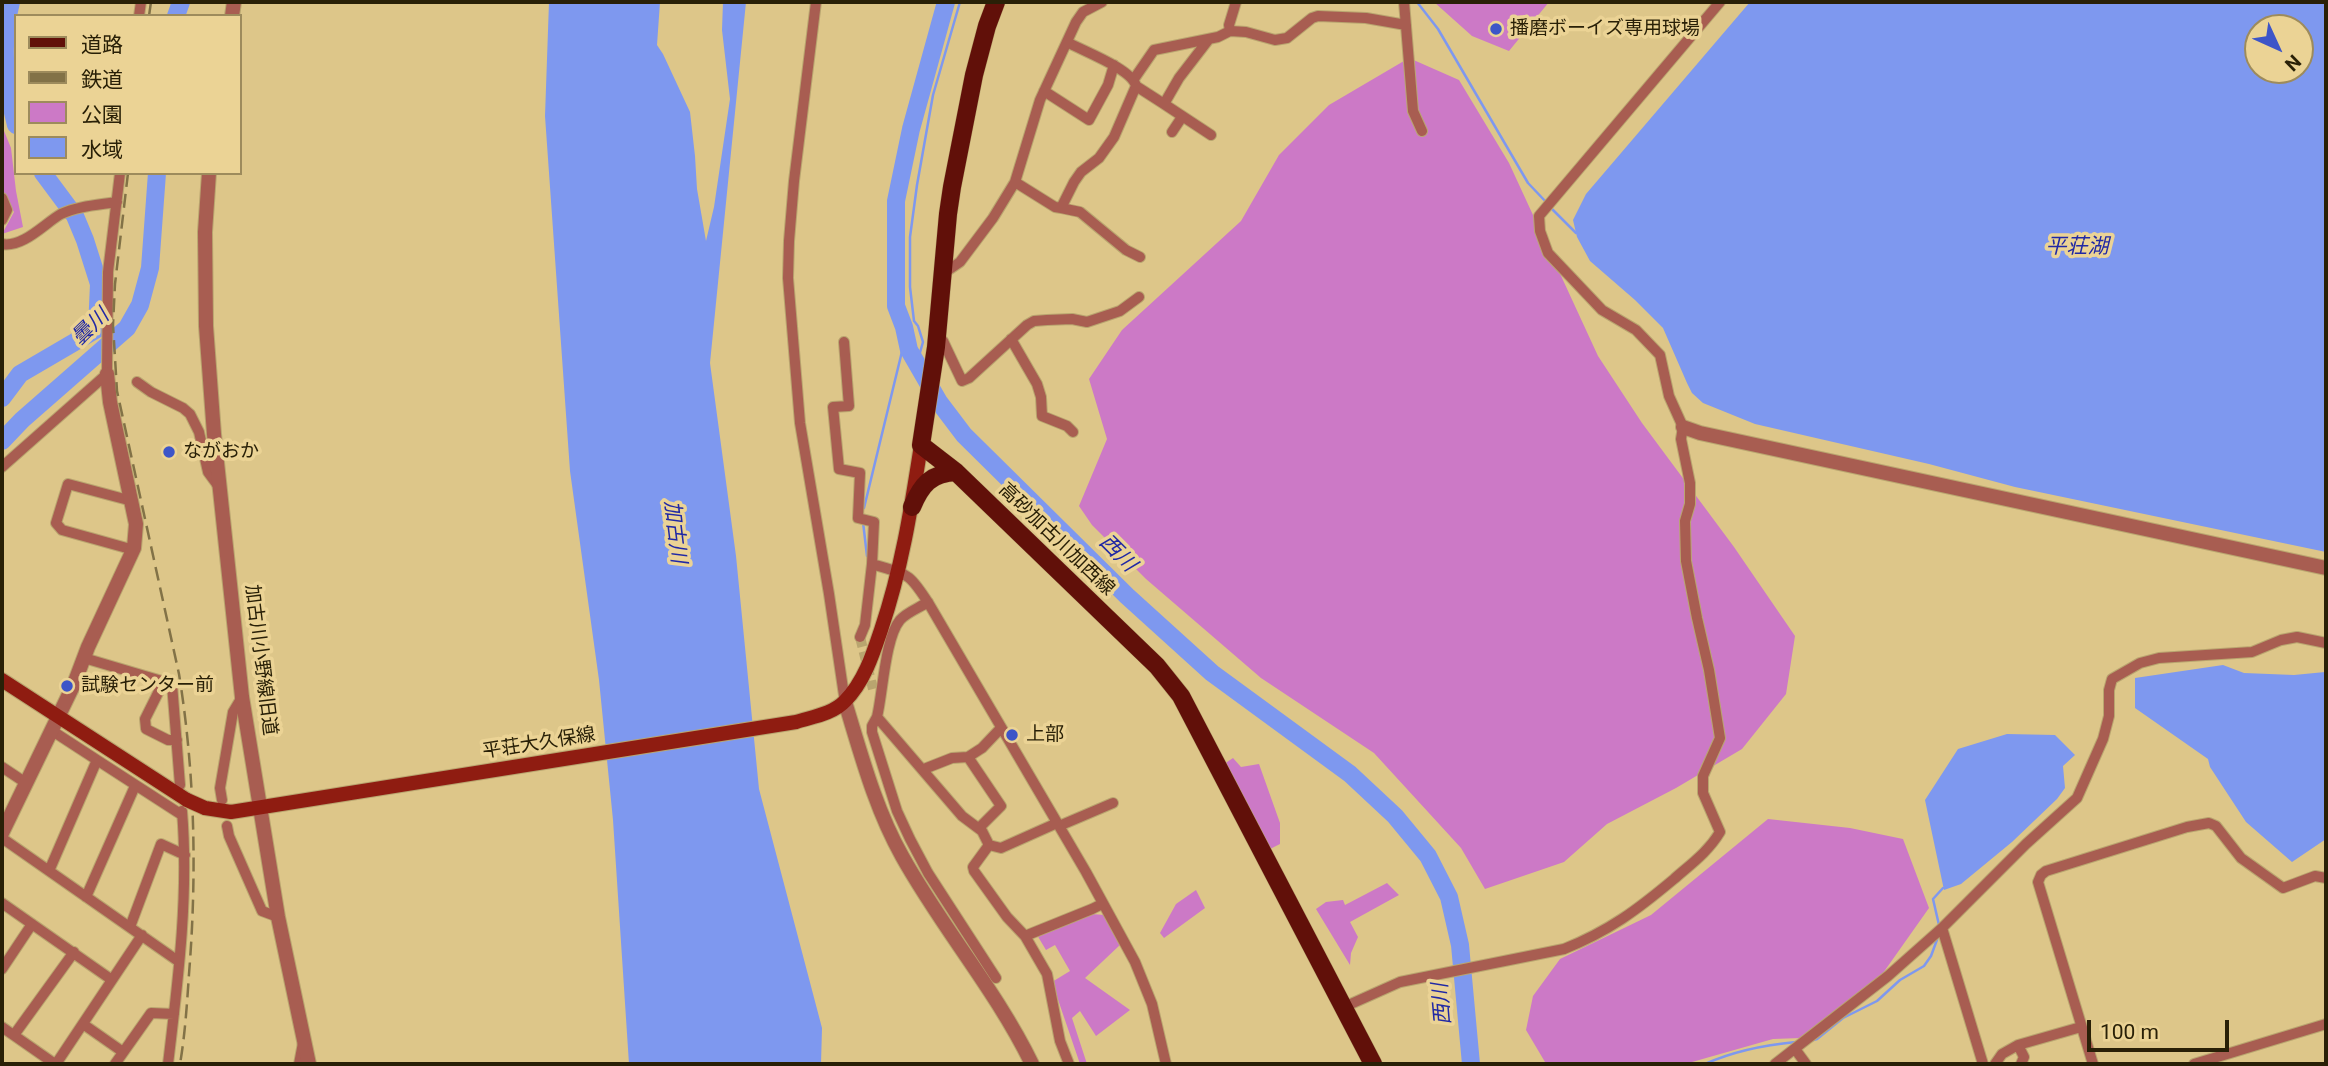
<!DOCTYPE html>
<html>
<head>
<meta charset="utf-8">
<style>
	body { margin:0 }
	#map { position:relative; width:2328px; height:1066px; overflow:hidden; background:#ddc689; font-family:Roboto,"Noto Sans JP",sans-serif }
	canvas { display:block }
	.frame { position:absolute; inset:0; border:4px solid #292007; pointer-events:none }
	.legend { position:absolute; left:14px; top:14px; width:228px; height:161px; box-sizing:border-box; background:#ebd395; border:2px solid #9d8b5c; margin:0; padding:9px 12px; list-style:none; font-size:21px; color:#292007 }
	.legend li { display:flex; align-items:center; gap:14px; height:35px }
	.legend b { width:35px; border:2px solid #9d8b5c }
	.north { position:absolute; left:2244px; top:14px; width:70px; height:70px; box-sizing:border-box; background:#ebd395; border:2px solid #9d8b5c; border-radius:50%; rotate:135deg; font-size:19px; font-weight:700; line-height:28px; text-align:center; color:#292007 }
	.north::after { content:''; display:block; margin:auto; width:24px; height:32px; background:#3d55c8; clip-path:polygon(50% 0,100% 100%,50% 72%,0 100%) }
	.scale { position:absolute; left:2087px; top:1020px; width:142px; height:32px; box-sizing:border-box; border:4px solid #292007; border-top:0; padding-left:9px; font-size:21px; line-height:24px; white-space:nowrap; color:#292007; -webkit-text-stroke:5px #ebd395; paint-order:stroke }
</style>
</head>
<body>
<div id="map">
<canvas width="2328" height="1066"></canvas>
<div class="frame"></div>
<ul class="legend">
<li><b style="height:9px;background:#611009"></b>道路</li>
<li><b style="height:9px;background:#827247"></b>鉄道</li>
<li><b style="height:19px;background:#cc79c6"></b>公園</li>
<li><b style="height:19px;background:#7e98ef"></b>水域</li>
</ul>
<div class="north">N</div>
<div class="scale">100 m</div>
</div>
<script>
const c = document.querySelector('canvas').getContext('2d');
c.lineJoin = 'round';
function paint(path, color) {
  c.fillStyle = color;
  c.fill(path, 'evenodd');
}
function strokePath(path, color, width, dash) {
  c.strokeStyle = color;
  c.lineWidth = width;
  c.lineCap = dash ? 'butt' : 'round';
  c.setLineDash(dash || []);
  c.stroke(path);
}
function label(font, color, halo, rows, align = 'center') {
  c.font = font + ' Roboto,"Noto Sans JP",sans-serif';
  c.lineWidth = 7;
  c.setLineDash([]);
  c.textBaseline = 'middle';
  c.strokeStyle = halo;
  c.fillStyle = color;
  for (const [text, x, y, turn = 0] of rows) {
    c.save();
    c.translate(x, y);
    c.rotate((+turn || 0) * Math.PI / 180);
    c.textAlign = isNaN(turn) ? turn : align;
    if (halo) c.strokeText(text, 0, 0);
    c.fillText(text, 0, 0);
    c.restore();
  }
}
const green = new Path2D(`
	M 1434,2 L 1549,2 L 1509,51 L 1472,36 Z
	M 1409,58 L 1459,80 L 1509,163 L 1598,356 L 1642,423 L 1734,547 L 1795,636 L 1786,694 L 1742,749 L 1676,788 L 1607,824 L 1564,862 L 1485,889 L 1461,848 L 1374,753 L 1261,678 L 1146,579 L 1092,525 L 1079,506 L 1107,439 L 1089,379 L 1122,330 L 1241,221 L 1279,155 L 1329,105 Z
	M 2,126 L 11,148 L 16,191 L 23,227 L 2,234 L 14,212 L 2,194 Z
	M 1233,758 L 1241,767 L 1259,764 L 1280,823 L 1280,844 L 1270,849 L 1224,764 Z
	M 1768,819 L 1850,828 L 1903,839 L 1929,908 L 1876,983 L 1801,1038 L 1773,1039 L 1685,1064 L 1548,1064 L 1545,1062 L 1526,1030 L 1533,996 L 1560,959 L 1651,915 Z
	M 1387,883 L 1399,895 L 1350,922 L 1358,937 L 1351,953 L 1350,965 L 1316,909 L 1326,902 L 1343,900 L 1345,905 Z
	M 1196,890 L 1205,908 L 1164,938 L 1160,933 L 1176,904 Z
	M 1092,914 L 1104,915 L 1121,944 L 1085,978 L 1130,1010 L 1096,1036 L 1080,1011 L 1072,1018 L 1087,1064 L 1080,1064 L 1052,982 L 1070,971 L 1055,945 L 1046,950 L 1037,935 Z`);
const water = new Path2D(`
	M 549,2 L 660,2 L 657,45 L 663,54 L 690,112 L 695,156 L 697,189 L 706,241 L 714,207 L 730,99 L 722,30 L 723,2 L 746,2 L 710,363 L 736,556 L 759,789 L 822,1028 L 821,1064 L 629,1064 L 613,820 L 599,680 L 570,471 L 545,116 Z
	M 1750,2 L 2326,2 L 2326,552 L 2015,487 L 1929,464 L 1755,424 L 1703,403 L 1692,393 L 1687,383 L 1663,328 L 1635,300 L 1590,261 L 1577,237 L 1573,220 L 1586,194 ZM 2258,28 L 2300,28 L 2300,70 L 2258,70 Z
	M 2223,665 L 2244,673 L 2294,675 L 2325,672 L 2326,676 L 2326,839 L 2292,862 L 2246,822 L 2210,767 L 2208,759 L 2135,708 L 2135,678 Z
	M 2007,734 L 2055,735 L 2075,755 L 2063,766 L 2065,788 L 2057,799 L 2012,842 L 1961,884 L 1944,890 L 1925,800 L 1958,749 Z`);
const stream = new Path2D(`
	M 1417,2 L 1438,29 L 1528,183 L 1547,203
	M 1551,208 L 1576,233
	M 917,363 L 923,342 L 918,326 L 914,321 L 910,287 L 910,237 L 917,185 L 933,95 L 960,2
	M 864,508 L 906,335
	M 863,522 L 867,556
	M 1939,925 L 1933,899 L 1943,888
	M 1810,1041 L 1817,1039 L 1843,1018 L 1877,1001 L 1900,980 L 1924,966 L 1931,956 L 1938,937
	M 1705,1064 C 1734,1051 1764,1045 1796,1042`);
const river = new Path2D(`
	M 11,2 C 0,45 5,83 16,125
	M 946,2 L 911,129 L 896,201 L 896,306 L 904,327 L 909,350 L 939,402 L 964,435 L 1127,596 L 1212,673 L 1350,774 L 1395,816 L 1428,856 L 1449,897 L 1460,945 L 1471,1064
	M 176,16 L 181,2
	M 2,398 L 20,374 L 97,329 L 99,284 L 85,240 L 75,216 L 43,173
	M 2,441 L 22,420 L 127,328 L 140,305 L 150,268 L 157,173`);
const minorTunnel = new Path2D(`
	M 860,637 L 873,689`);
const minor = new Path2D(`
	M 816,2 L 794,181 L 789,241 L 788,278 L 800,423 L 829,594 L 845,702
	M 1404,2 L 1413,111 L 1422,131
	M 139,16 L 141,2
	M 1230,31 L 1229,25 L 1236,2
	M 1067,42 C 1083,51 1132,69 1136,86 L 1164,104 L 1179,78 L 1209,39
	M 1134,79 L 1154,50 L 1218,37 L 1230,31 L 1246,32 L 1275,40 L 1287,38 L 1312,18 L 1318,16 L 1366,18 L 1406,25
	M 1044,91 L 1089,120 L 1108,85 L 1114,65
	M 1164,104 L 1211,135
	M 1172,132 L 1182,117
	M 1015,182 L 1055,207 L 1061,208 L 1074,182 L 1081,172 L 1099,158 L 1114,137 L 1136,86
	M 2,198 L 7,210 L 2,220
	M 1061,208 L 1080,212 L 1126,250 L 1140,257
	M 2,244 C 23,248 45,223 61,214 C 78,206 98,205 117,202
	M 944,273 L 960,262 L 993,218 L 1015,182 L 1040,100 L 1076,22 L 1083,12 L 1102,2
	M 937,339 L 943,341 L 962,381 L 969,378 L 1027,325 L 1034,321 L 1047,320 L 1072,319 L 1087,322 L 1120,311 L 1139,297
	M 1011,339 L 1037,384 L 1041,397 L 1042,416 L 1067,426 L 1073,432
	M 844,342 L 849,406 L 833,407 L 839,469 L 860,473 L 858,518 L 874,522 L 872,564 C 908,575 908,571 929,604 L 1086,872 L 1135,962 L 1152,1004 L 1166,1064
	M 137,382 L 151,392 L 183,408 L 190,414 L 199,432 L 208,472 L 219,487
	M 2,467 L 107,374 L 108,272 L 120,173
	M 132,501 L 68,484 L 56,523 L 62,530 L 134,550
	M 928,602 C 919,608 907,612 900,620 C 885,638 883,692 877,717 L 962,816 L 982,831 L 989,845 L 973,867 L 974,871 L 1007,917 L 1025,936 L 1047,974 L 1060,1041 L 1069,1064
	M 860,637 L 865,625 L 872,564
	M 84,658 L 172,684 L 180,785
	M 164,681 L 145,719 L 146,729 L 168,740 L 177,740
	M 877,717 L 872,726 L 872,732 L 897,811 L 910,839 L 928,873 L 996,978
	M 51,730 L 97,760
	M 968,757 L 1001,806 L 979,828
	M 2,767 L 26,783
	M 924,769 L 952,758 L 968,757 L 982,748 L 1001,728
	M 222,800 L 220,788 L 233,712 L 242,697
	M 227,826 L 229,836 L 262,911 L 278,917
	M 1059,826 L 1113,803
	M 2,838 L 178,961
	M 989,845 L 1001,848 L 1057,823
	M 49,871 L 97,760 L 182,815
	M 86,897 L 135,786
	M 2,903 L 112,980
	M 130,927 L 161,844 L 185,855
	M 1942,928 L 1983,1064
	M 1025,936 L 1092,909 L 1102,904
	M 2,969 L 32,924
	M 1344,1007 L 1400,982 L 1564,949 C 1609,931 1637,910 1674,879 C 1691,864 1708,852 1720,832 L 1703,793 L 1703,776 L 1720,738 L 1709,670 L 1697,618 L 1686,561 L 1685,521 L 1690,504 L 1690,483 L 1681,439 L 1683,427 L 1669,396 L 1660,355 L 1636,330 L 1602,310 L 1548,253 L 1540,231 L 1539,216 L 1720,2
	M 83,1024 L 123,1052
	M 2,1027 L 55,1064
	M 14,1035 L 74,952
	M 2018,1045 L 2024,1057 L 2021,1064
	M 1795,1049 L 1806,1064
	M 56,1064 L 142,935
	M 115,1064 L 151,1013 L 174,1014
	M 168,1064 C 178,981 189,895 182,811
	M 299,1064 L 303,1043
	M 1775,1064 L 1888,976 L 1942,928 L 2026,844 L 2077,798 L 2103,739 L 2109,716 L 2109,690 L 2112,679 L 2140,663 L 2159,658 L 2252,652 L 2281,640 L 2297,637 L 2326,643
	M 1995,1064 L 2002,1054 L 2018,1045 L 2081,1027
	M 2093,1064 L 2038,882 L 2041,875 L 2046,871 L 2187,827 L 2209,823 L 2216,826 L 2241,858 L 2283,888 L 2315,876 L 2326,878
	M 2194,1064 L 2326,1024`);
const tertiary = new Path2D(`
	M 232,16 L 234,2
	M 209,173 L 205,232 L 206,326 L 214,434 L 242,697 L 278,917 L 309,1064
	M 1683,427 L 1700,433 L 2326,568
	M 845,702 C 861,754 875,808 902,856 C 942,928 996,990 1032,1064
	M 2,833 L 74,684 L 88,647 L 134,548 L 136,524 L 110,402 L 107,374`);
const secondary = new Path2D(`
	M 2,680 L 187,800
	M 205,808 L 231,812 L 796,722 C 811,717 833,714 845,701 C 864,682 873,654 881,630 C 902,568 911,509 921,445`);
const primary = new Path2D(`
	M 996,2 L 987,26 L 974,75 L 952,187 L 948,214 L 936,347 L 921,445 L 956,472 L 1157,666 L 1181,696 L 1373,1064
	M 912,507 C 921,485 931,473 956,472`);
const rail = new Path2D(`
	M 149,16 L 151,2
	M 128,173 L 115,284 L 113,325 L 117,391 L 179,674 C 195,773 197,874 189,974 C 187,1004 185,1035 180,1064`);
const secondaryBridge = new Path2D(`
	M 187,800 L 205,808`);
const markers = [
	[1496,29,7,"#3d55c8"],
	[169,452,7,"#3d55c8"],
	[67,686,7,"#3d55c8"],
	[1012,735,7,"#3d55c8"]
];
const poiNames = [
	["播磨ボーイズ専用球場",1510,29],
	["ながおか",183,452],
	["試験センター前",81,686],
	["上部",1026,735]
];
const streetNames = [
	["高砂加古川加西線",1056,540,44],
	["加古川小野線旧道",260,660,83],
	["平荘大久保線",539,744,-9]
];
const waterNames = [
	["平荘湖",2077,248],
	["曇川",91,328,-44],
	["加古川",674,532,83],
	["西川",1117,554,45],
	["西川",1443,1004,-95]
];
paint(green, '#cc79c6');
paint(water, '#7e98ef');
strokePath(stream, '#7e98ef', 2.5);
strokePath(river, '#7e98ef', 18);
strokePath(minorTunnel, '#b9a56f', 10, [10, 5]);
strokePath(minor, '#b9a56f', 12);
strokePath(tertiary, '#b9a56f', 16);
strokePath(secondary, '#b9a56f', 16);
strokePath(primary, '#b9a56f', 19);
strokePath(minor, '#a85d51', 10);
strokePath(tertiary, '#a85d51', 14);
strokePath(secondary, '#8f1c11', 14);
strokePath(primary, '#611009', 18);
strokePath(rail, '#827247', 2.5, [14, 7]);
strokePath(secondaryBridge, '#b9a56f', 16, []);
strokePath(secondaryBridge, '#8f1c11', 14);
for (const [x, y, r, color] of markers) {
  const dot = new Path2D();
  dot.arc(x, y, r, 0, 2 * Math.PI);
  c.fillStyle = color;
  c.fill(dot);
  strokePath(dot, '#ebd395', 2.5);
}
label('19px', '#292007', '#ebd395', poiNames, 'left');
label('19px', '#292007', '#ebd395', streetNames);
label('italic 21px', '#2028a5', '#ebd395', waterNames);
</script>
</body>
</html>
